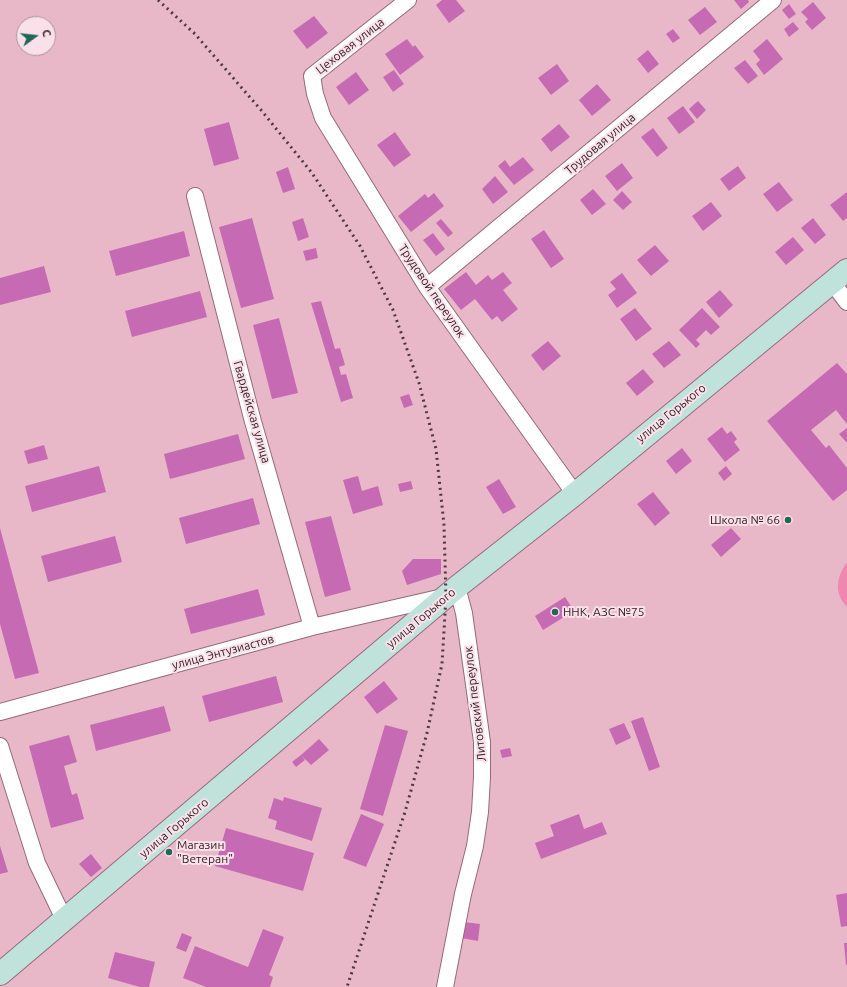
<!DOCTYPE html>
<html>
<head>
<meta charset="utf-8">
<style>
	body { margin:0 }
	#map { position:relative; width:847px; height:987px; overflow:hidden; background:#e8b8c9; font-family:Ubuntu,sans-serif }
	canvas { display:block }
	.north { position:absolute; left:16px; top:16px; width:40px; height:40px; box-sizing:border-box; background:#fae1e9; border:1px solid #aa949b; border-radius:50%; rotate:75deg; font-size:11px; font-weight:700; line-height:16px; text-align:center; color:#332127 }
	.north::after { content:''; display:block; margin:auto; width:14px; height:18px; background:#226657; clip-path:polygon(50% 0,100% 100%,50% 72%,0 100%) }
</style>
</head>
<body>
<div id="map">
<canvas width="847" height="987"></canvas>
<div class="north">С</div>
</div>
<script>
const c = document.querySelector('canvas').getContext('2d');
c.lineJoin = 'round';
function paint(path, color) {
  c.fillStyle = color;
  c.fill(path, 'evenodd');
}
function strokePath(path, color, width, dash) {
  c.strokeStyle = color;
  c.lineWidth = width;
  c.lineCap = dash ? 'butt' : 'round';
  c.setLineDash(dash || []);
  c.stroke(path);
}
function label(font, color, halo, rows, align = 'center') {
  c.font = font + ' Ubuntu,sans-serif';
  c.lineWidth = 4;
  c.setLineDash([]);
  c.textBaseline = 'middle';
  c.strokeStyle = halo;
  c.fillStyle = color;
  for (const [text, x, y, turn = 0] of rows) {
    c.save();
    c.translate(x, y);
    c.rotate((+turn || 0) * Math.PI / 180);
    c.textAlign = isNaN(turn) ? turn : align;
    if (halo) c.strokeText(text, 0, 0);
    c.fillText(text, 0, 0);
    c.restore();
  }
}
const green = new Path2D(`
	M 847,562 L 847,607 C 833,593 837,576 847,562 Z`);
const building = new Path2D(`
	M 442,0 L 456,0 L 465,11 L 449,23 L 436,5 Z
	M 734,0 L 748,0 L 749,2 L 741,9 Z
	M 813,2 L 826,18 L 812,30 L 805,22 L 808,19 L 801,12 Z
	M 789,4 L 796,14 L 789,19 L 782,10 Z
	M 705,7 L 717,22 L 700,35 L 688,20 Z
	M 314,16 L 328,33 L 307,49 L 293,31 Z
	M 793,22 L 799,29 L 789,37 L 784,29 Z
	M 673,29 L 680,38 L 673,43 L 666,34 Z
	M 407,39 L 413,47 L 415,45 L 424,57 L 400,75 L 385,54 Z
	M 767,39 L 783,59 L 764,75 L 756,64 L 760,60 L 753,51 Z
	M 648,50 L 659,64 L 648,73 L 637,59 Z
	M 745,60 L 758,76 L 748,84 L 734,68 Z
	M 557,64 L 569,81 L 551,95 L 538,78 Z
	M 394,70 L 404,84 L 393,92 L 383,77 Z
	M 356,72 L 369,90 L 349,105 L 336,87 Z
	M 597,84 L 611,100 L 592,116 L 579,100 Z
	M 698,101 L 706,110 L 697,119 L 689,109 Z
	M 683,106 L 695,122 L 679,134 L 667,118 Z
	M 229,122 L 239,159 L 214,166 L 204,129 Z
	M 559,124 L 570,137 L 551,152 L 541,139 Z
	M 653,128 L 668,148 L 657,157 L 641,137 Z
	M 395,132 L 411,155 L 394,167 L 377,145 Z
	M 523,157 L 534,170 L 514,185 L 498,166 L 505,160 L 510,167 Z
	M 622,163 L 633,178 L 617,191 L 605,176 Z
	M 738,166 L 746,178 L 729,191 L 720,179 Z
	M 288,167 L 295,189 L 283,193 L 276,172 Z
	M 495,176 L 508,192 L 493,204 L 482,189 Z
	M 779,182 L 793,200 L 777,212 L 763,194 Z
	M 593,189 L 606,204 L 592,215 L 580,200 Z
	M 622,191 L 632,202 L 623,210 L 613,200 Z
	M 847,192 L 847,218 L 843,221 L 830,205 Z
	M 434,193 L 444,206 L 411,232 L 398,216 L 425,194 L 428,198 Z
	M 711,202 L 722,216 L 703,231 L 692,216 Z
	M 252,218 L 274,299 L 241,308 L 219,227 Z
	M 303,218 L 309,237 L 298,241 L 292,222 Z
	M 813,218 L 826,235 L 815,244 L 801,228 Z
	M 441,219 L 453,233 L 448,237 L 436,223 Z
	M 544,230 L 564,259 L 551,268 L 531,239 Z
	M 184,231 L 190,256 L 116,276 L 109,251 Z
	M 433,233 L 445,249 L 436,256 L 423,240 Z
	M 793,237 L 804,250 L 786,265 L 775,252 Z
	M 655,245 L 669,261 L 651,276 L 637,260 Z
	M 316,248 L 318,258 L 306,261 L 303,251 Z
	M 44,266 L 51,292 L 0,305 L 0,278 Z
	M 466,272 L 476,285 L 488,275 L 492,280 L 503,272 L 512,283 L 503,290 L 518,309 L 502,322 L 497,316 L 492,320 L 475,299 L 461,310 L 444,289 Z
	M 622,273 L 637,293 L 617,308 L 608,295 L 616,289 L 610,282 Z
	M 720,290 L 733,305 L 719,318 L 706,302 Z
	M 200,291 L 207,317 L 132,337 L 125,311 Z
	M 321,301 L 335,349 L 340,348 L 345,365 L 339,367 L 341,375 L 346,374 L 353,398 L 341,402 L 311,303 Z
	M 635,308 L 652,329 L 636,341 L 620,319 Z
	M 702,308 L 720,327 L 711,335 L 706,330 L 696,340 L 700,344 L 696,348 L 679,330 Z
	M 279,318 L 298,393 L 272,399 L 253,325 Z
	M 548,341 L 561,356 L 543,371 L 531,355 Z
	M 669,341 L 681,355 L 664,368 L 652,354 Z
	M 837,363 L 847,374 L 847,424 L 836,410 L 811,430 L 826,448 L 829,445 L 847,468 L 847,490 L 833,501 L 767,421 Z
	M 643,369 L 654,382 L 637,396 L 626,383 Z
	M 409,394 L 413,405 L 404,408 L 400,397 Z
	M 722,427 L 727,434 L 731,431 L 737,439 L 734,442 L 740,450 L 725,462 L 707,439 Z
	M 847,428 L 847,443 L 839,434 Z
	M 238,434 L 245,459 L 170,479 L 164,454 Z
	M 44,445 L 48,459 L 28,464 L 24,451 Z
	M 682,448 L 692,461 L 676,474 L 666,461 Z
	M 99,466 L 106,492 L 32,512 L 25,486 Z
	M 726,466 L 732,474 L 724,481 L 718,473 Z
	M 358,476 L 362,491 L 378,486 L 383,505 L 353,514 L 343,480 Z
	M 499,479 L 516,507 L 503,514 L 486,487 Z
	M 411,481 L 413,489 L 400,492 L 398,484 Z
	M 653,492 L 670,513 L 655,526 L 637,504 Z
	M 253,498 L 260,524 L 186,544 L 179,518 Z
	M 331,516 L 351,590 L 325,597 L 305,522 Z
	M 0,528 L 39,673 L 15,679 L 0,624 Z
	M 731,528 L 741,539 L 721,557 L 711,545 Z
	M 115,536 L 122,562 L 48,582 L 41,556 Z
	M 413,559 L 441,559 L 441,574 L 407,585 L 402,571 Z
	M 258,589 L 265,615 L 191,634 L 184,609 Z
	M 565,597 L 574,611 L 543,630 L 535,616 Z
	M 276,676 L 283,702 L 209,722 L 202,696 Z
	M 384,681 L 398,699 L 377,714 L 364,697 Z
	M 164,706 L 171,731 L 96,751 L 90,725 Z
	M 643,717 L 660,767 L 649,771 L 631,721 Z
	M 624,723 L 631,738 L 616,745 L 609,729 Z
	M 385,725 L 408,731 L 383,816 L 360,809 Z
	M 69,735 L 77,762 L 64,766 L 72,795 L 77,793 L 84,819 L 51,828 L 29,746 Z
	M 319,739 L 329,750 L 311,765 L 301,755 Z
	M 510,748 L 512,756 L 502,758 L 500,750 Z
	M 301,755 L 305,760 L 296,767 L 292,762 Z
	M 284,797 L 322,808 L 312,841 L 275,829 L 277,821 L 268,818 L 274,798 L 283,801 Z
	M 361,814 L 384,824 L 366,867 L 343,858 Z
	M 579,814 L 584,829 L 602,822 L 607,834 L 541,859 L 535,843 L 554,836 L 550,825 Z
	M 226,828 L 314,853 L 303,891 L 215,866 Z
	M 0,846 L 8,872 L 0,874 Z
	M 91,854 L 102,868 L 91,877 L 79,864 Z
	M 847,893 L 847,926 L 841,927 L 836,895 Z
	M 464,922 L 480,924 L 478,941 L 461,938 Z
	M 263,929 L 284,937 L 269,975 L 273,977 L 270,987 L 206,987 L 183,978 L 195,946 L 248,967 Z
	M 182,933 L 192,937 L 186,952 L 176,948 Z
	M 844,943 L 847,943 L 847,965 L 846,965 Z
	M 115,952 L 155,962 L 149,987 L 140,987 L 108,978 Z`);
const street = new Path2D(`
	M 408,0 L 312,76 L 315,94 L 323,118 L 427,287 L 575,494
	M 195,196 L 252,418 L 312,627
	M 832,282 L 847,302
	M 427,287 L 773,0
	M 0,712 L 312,627 L 443,597
	M 0,746 L 37,863 L 65,921
	M 445,987 L 463,894 L 475,846 L 480,812 L 482,777 L 482,742 L 464,613 L 457,587`);
const secondary = new Path2D(`
	M 0,974 L 457,587 L 575,494 L 847,270`);
const rail = new Path2D(`
	M 158,0 L 195,34 L 261,110 L 312,173 L 360,246 L 393,310 L 419,383 L 436,449 L 444,525 L 446,597 L 442,664 L 427,733 L 405,812 L 347,987`);
const markers = [
	[788,520,4,"#226657"],
	[555,612,4,"#226657"],
	[169,852,4,"#226657"]
];
const streetNames = [
	["Цеховая улица",350,46,-38],
	["Трудовая улица",600,144,-40],
	["Трудовой переулок",432,291,56],
	["Гвардейская улица",252,412,74],
	["улица Горького",671,413,-39],
	["улица Горького",421,618,-40],
	["улица Энтузиастов",223,652,-15],
	["Литовский переулок",475,704,-97],
	["улица Горького",174,828,-40]
];
const poiNames = [
	["Школа № 66",780,520,"right"],
	["ННК, АЗС №75",563,612],
	["Магазин",177,845],
	["\"Ветеран\"",177,859]
];
paint(green, '#ef87b0');
paint(building, '#c66bb3');
strokePath(street, '#966a7a', 18);
strokePath(secondary, '#966a7a', 24);
strokePath(street, '#fff', 16);
strokePath(secondary, '#bfe2db', 22);
strokePath(rail, '#4f3940', 3, [2, 4]);
for (const [x, y, r, color] of markers) {
  const dot = new Path2D();
  dot.arc(x, y, r, 0, 2 * Math.PI);
  c.fillStyle = color;
  c.fill(dot);
  strokePath(dot, '#fae1e9', 1.5);
}
label('12px', '#332127', '#fae1e9', streetNames);
label('12px', '#332127', '#fae1e9', poiNames, 'left');
</script>
</body>
</html>
